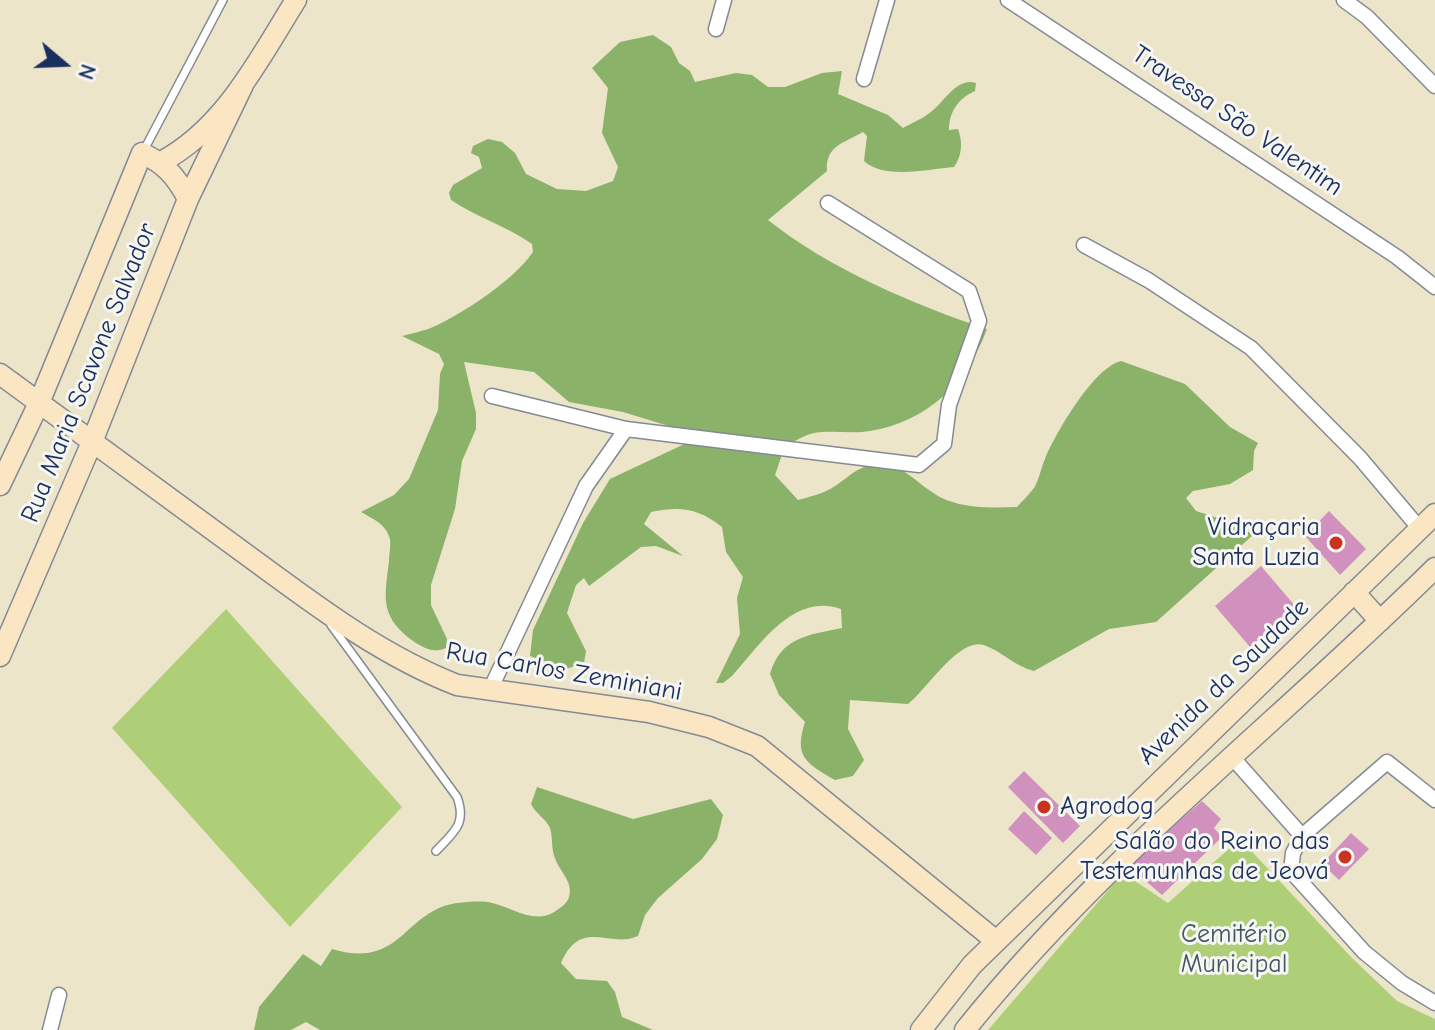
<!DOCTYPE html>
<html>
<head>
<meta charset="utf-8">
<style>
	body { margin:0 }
	#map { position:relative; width:1435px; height:1030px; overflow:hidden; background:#ece5ca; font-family:"Comic Neue",sans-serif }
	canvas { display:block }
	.north { position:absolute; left:24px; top:24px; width:80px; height:80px; -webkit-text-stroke:6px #f6f6f2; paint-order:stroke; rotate:109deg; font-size:22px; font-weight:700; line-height:32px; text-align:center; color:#1b2f5e }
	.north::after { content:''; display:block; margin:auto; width:28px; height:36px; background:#1b2f5e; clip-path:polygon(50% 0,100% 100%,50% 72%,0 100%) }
</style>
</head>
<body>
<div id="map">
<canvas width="1435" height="1030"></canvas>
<div class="north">N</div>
</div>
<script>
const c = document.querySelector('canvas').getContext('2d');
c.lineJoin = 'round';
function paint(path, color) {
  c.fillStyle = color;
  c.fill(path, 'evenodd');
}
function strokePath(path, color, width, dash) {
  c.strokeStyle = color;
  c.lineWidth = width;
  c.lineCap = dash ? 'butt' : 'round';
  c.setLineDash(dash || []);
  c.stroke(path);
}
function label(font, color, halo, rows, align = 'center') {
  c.font = font + ' "Comic Neue",sans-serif';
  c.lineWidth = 6;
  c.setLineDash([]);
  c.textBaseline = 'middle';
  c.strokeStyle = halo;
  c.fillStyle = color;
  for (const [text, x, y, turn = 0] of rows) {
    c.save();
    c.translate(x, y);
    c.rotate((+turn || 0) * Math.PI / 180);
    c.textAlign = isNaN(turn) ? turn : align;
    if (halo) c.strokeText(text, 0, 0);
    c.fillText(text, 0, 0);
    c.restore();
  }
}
const green = new Path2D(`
	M 226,609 L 402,807 L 290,927 L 112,728 Z
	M 1240,839 L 1351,957 L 1397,1001 L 1435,1019 L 1435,1030 L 988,1030 L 1123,873 L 1168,903 Z`);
const forest = new Path2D(`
	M 653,35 L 671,47 L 679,63 L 690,71 L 695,82 L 736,73 L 752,75 L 768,87 L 785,87 L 822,73 L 842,71 L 838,94 L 888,115 L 903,128 C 912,123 924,118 932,111 C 945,101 957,77 976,83 L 975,91 C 959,98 949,111 949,130 L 958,129 C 963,142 962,156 954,167 C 928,169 885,180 864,161 L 867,136 L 863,132 C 844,143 825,146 827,171 L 768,220 C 828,268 914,305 987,329 C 967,383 927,422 870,431 C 852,434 832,430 814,433 C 804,435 794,442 785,446 L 775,475 L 798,500 C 808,497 819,495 828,490 C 847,481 857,462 883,465 C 904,466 916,482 932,492 C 955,509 989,508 1017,507 C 1022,501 1029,495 1034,488 C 1039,480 1041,468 1045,459 C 1055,434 1094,367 1121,361 L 1185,384 L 1230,427 L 1258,443 L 1254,451 L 1253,470 L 1230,484 L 1193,491 L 1186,498 L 1196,511 L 1237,524 L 1253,535 L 1156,622 L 1109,629 L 1034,671 C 1014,666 1003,652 984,645 C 959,637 927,689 908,704 L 850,700 L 848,729 L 864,760 L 853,776 L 835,780 C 805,763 794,756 805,722 L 779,695 L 770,674 C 781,637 808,635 842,628 L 841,609 C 793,592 760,645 732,676 L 723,683 L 716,683 L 740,634 L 737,598 L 743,577 L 726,552 L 722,527 C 698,508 680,506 651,512 L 644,524 L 683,556 L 656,546 L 641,547 L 589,586 L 584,578 L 576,585 L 567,613 L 586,651 L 584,663 L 566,669 L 530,656 L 533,630 L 583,523 L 610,479 L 693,440 L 685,431 L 623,412 L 569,402 L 534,372 L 464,362 L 476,413 L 476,429 L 462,461 L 455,509 L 431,585 L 431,605 L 447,639 L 446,648 C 434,653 426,649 416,643 C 380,618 384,601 389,561 C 389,553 392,543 389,536 C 384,523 373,519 361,512 L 394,495 L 409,479 L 438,410 L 440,374 L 444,364 L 439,354 L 402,336 C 412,333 424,331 433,327 C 464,313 514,280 533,252 L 532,244 C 507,226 476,217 451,200 L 449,193 L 453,185 L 482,168 L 479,157 L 471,153 L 473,146 L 488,139 L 502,142 L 515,153 L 526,174 L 557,189 L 586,191 L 613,181 L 618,167 L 602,133 L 608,88 L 592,68 L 620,42 Z
	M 537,787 L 633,819 L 711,799 L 723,815 L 717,839 L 702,859 L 658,898 L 645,915 L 638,936 C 610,949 581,917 561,963 L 576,979 L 607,981 L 615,992 L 622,1017 L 653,1030 L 320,1030 L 306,1022 L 291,1030 L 254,1030 L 259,1007 L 303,954 L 321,966 L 332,949 C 402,970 403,911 457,903 C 466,902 479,901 488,902 C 511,906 535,927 557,910 C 562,907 567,903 569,897 C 574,882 559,871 555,858 C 551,849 553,837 550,828 C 546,819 536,814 531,804 Z`);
const building = new Path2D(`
	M 1329,511 L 1366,549 L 1340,575 L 1305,536 Z
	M 1261,566 L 1296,607 L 1250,647 L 1215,606 Z
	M 1024,771 L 1080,826 L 1063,843 L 1008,787 Z
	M 1202,801 L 1221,819 L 1214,828 L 1222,837 L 1162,895 L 1128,866 Z
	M 1024,811 L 1052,838 L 1036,855 L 1008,829 Z
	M 1351,833 L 1369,849 L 1339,880 L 1322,864 Z`);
const lane = new Path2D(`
	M 144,150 L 223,0
	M 331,625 L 457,797 C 467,824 454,832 436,851`);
const street = new Path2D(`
	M 1008,0 L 1397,257 L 1435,287
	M 1344,0 L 1367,17 L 1435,86
	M 716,29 L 724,0
	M 864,79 L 887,0
	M 1084,245 L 1148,280 L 1251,348 L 1360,458 L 1420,529
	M 492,396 L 626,429 L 919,465 L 944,444 L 949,405 L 979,321 L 969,291 L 828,203
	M 490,690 L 586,486 L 626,429
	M 1232,757 L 1302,836
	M 1435,800 L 1387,762 L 1302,836 L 1293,853 L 1291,871 L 1364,952 L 1402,983 L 1435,1003
	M 50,1030 L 59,995`);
const secondary = new Path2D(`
	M 161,162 C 225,128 259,59 296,0
	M 0,374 C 78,432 157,489 236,547 C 306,598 375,653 457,685 L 649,712 L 709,727 L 757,746 L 996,941
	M 0,485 L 39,403 L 142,153 C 165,164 176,176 188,199
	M 1354,592 L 1380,621
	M 0,656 L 92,442 L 188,199 L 243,85
	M 921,1030 L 972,965 L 1435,514
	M 965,1030 C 1103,858 1279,722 1435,568`);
const markers = [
	[1336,543,8,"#c8321e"],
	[1044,807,8,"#c8321e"],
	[1345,857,8,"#c8321e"]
];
const streetNames = [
	["Travessa São Valentim",1237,121,34],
	["Rua Maria Scavone Salvador",89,373,-68],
	["Rua Carlos Zeminiani",564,672,10],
	["Avenida da Saudade",1224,682,-44]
];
const poiNames = [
	["Vidraçaria",1320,528],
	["Santa Luzia",1320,558],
	["Agrodog",1060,807,"left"],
	["Salão do Reino das",1329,842],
	["Testemunhas de Jeová",1329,872]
];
const parkNames = [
	["Cemitério",1234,935],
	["Municipal",1234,965]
];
paint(green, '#aecf77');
paint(forest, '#8ab268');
paint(building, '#d191bf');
strokePath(lane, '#848a94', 10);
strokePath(street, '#848a94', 17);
strokePath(secondary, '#848a94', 23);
strokePath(lane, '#fff', 7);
strokePath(street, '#fff', 14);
strokePath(secondary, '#fbe6c4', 20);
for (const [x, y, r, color] of markers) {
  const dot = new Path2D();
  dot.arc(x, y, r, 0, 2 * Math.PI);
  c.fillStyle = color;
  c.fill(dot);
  strokePath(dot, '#f6f6f2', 3);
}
label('26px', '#1b2f5e', '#f6f6f2', streetNames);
label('26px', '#1b2f5e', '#f6f6f2', poiNames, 'right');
label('26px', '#405764', '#f6f6f2', parkNames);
</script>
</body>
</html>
